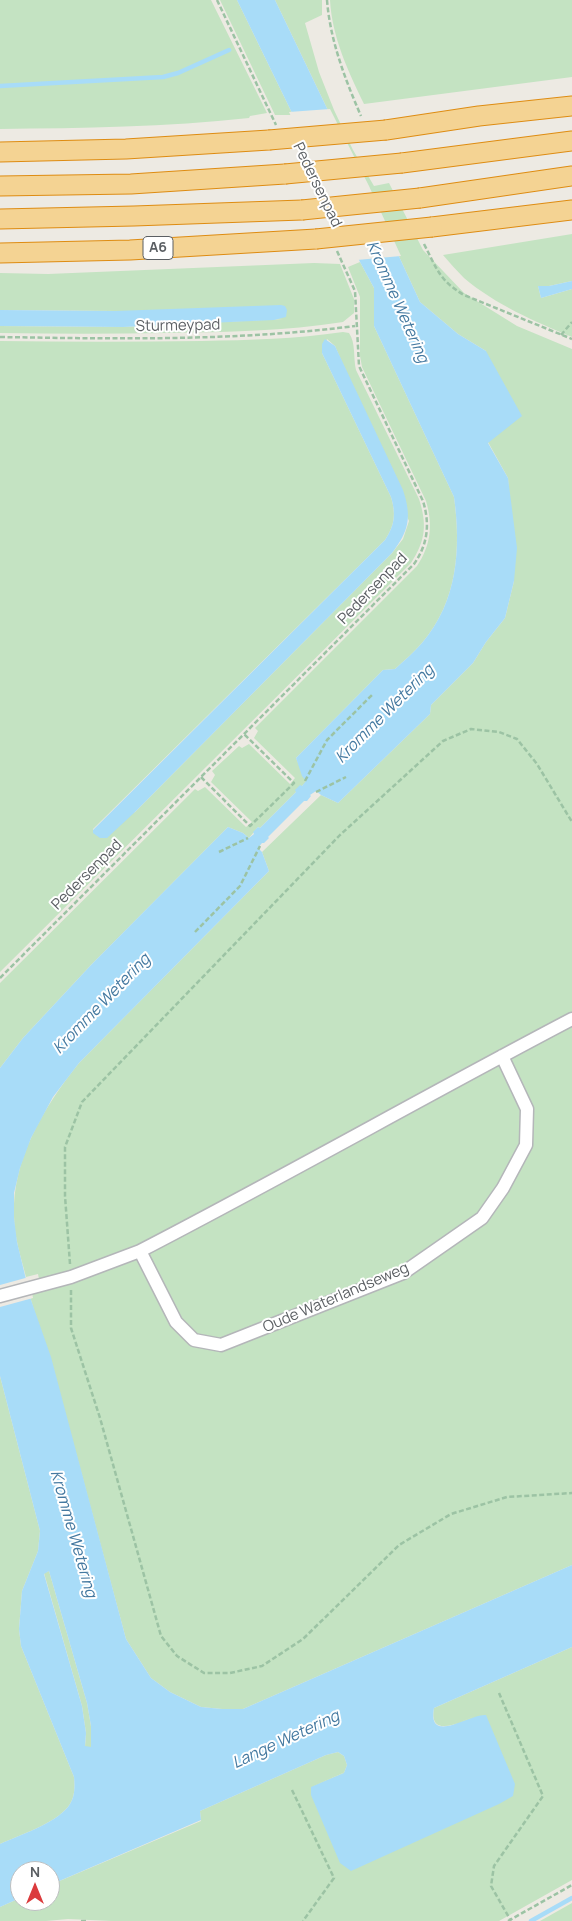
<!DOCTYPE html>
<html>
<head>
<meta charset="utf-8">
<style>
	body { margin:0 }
	#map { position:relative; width:572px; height:1921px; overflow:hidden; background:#edeae3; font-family:Manrope,sans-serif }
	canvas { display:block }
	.north { position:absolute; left:10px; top:1861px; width:50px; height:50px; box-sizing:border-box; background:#fff; border:1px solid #bdbfc1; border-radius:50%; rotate:0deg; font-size:14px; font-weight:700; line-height:20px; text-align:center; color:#5b5f63 }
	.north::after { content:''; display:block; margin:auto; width:18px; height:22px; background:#db3b3d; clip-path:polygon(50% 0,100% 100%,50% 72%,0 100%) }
</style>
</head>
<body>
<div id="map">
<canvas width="572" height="1921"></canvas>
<div class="north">N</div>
</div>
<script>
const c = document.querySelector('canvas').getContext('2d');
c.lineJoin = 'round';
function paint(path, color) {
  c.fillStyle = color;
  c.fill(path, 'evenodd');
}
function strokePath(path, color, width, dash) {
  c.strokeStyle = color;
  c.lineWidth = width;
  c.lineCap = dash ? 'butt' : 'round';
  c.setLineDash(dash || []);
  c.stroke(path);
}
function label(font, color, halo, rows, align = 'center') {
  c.font = font + ' Manrope,sans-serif';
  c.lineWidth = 4;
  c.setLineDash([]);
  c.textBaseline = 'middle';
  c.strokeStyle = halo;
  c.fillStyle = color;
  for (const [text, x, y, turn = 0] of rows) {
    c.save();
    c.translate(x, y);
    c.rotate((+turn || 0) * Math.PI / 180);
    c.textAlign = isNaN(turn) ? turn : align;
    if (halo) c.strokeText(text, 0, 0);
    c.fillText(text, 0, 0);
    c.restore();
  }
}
const green = new Path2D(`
	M 0,0 L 211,0 L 267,113 L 250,116 L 249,118 C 166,127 83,128 0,129 Z
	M 220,0 L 237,0 L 293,115 L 275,115 Z
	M 275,0 L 322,0 L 322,15 L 305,23 L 319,72 L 334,110 L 353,150 L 374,186 L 389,183 L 423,250 L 464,293 L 517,326 L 572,349 L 572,1565 L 243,1709 L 222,1709 L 201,1707 L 170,1692 L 151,1678 L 126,1639 L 77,1457 L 31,1300 L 27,1283 L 39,1279 L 38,1274 L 26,1277 C 21,1257 14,1237 14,1216 C 12,1159 44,1107 79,1063 L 269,871 L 262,852 L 321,795 L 338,803 L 430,714 L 431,705 L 473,663 L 486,642 L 505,618 L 514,581 L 508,478 L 488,442 L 486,351 L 458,334 L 420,302 L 367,187 L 347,150 Z
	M 330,0 L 572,0 L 572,77 L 364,104 C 348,71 332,37 330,0 Z
	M 572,234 L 572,281 L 549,286 L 538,286 L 541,298 L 572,289 L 572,337 C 534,321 496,305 464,278 C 457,271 450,263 443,255 Z
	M 360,262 L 374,288 L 374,326 L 454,497 C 461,548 458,601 422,643 C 414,652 404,661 395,669 L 383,670 L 296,758 L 306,781 L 305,783 L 260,828 L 258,827 L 249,838 L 243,833 L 228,827 L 91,965 L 23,1038 L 0,1068 L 0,983 L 195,789 L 198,791 L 205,787 L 246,827 L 252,822 L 211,782 L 215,775 L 212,771 L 239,746 L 242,748 L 249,744 L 290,784 L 295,778 L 254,738 L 258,731 L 255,728 L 417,566 C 431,545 433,525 426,501 L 362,367 L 360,356 L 360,297 L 348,267 Z
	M 314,263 L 340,264 L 354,299 L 354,313 L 343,322 C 285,331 227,332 168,333 C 112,334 56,334 0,333 L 0,326 L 123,327 L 283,319 L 115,311 L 0,310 L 0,273 L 48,274 Z
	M 343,332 L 349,333 C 356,343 353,358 356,370 L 419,499 C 427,524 426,540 411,563 L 0,972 L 0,341 C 67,342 135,342 202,341 C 250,340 296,339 343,332 ZM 327,339 L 335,346 L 409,521 L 403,539 L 392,553 L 135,812 L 93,833 L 93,829 L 385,540 C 395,525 396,514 391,497 L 322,353 Z
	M 0,1376 L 40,1531 L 38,1551 L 22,1591 L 19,1629 L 21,1646 L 74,1777 C 75,1788 75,1798 68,1807 C 54,1824 20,1835 0,1844 Z
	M 49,1571 L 87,1703 L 91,1726 L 91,1747 L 85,1747 L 86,1733 L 82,1706 L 44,1573 Z
	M 572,1647 L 572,1880 L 499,1921 L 112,1921 L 68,1919 L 46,1921 L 0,1921 L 0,1907 L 20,1898 L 20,1901 L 50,1901 L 50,1885 L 201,1821 L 200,1811 L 326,1755 L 338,1752 L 344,1756 L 347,1765 L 344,1773 L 311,1787 L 479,1714 C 465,1720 428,1741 434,1708 Z
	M 572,1903 L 572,1921 L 540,1921 Z`);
const water = new Path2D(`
	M 237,0 L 275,0 L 347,150 L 367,187 L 420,302 L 458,334 L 486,351 L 522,416 L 488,443 L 508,478 L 517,548 L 514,581 L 505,618 L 486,642 L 473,663 L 431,705 L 430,714 L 338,803 L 321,795 L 316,791 L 310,795 L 311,796 L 307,801 L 304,801 L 268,837 L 269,838 L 264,843 L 262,843 L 258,848 L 262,852 L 269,871 L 79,1063 L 53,1097 L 31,1138 L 20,1168 L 14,1193 L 14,1218 L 17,1242 L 31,1300 L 51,1357 L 126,1639 L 151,1678 L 170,1692 L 201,1707 L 222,1709 L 243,1709 L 572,1565 L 572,1647 L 434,1708 C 427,1746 471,1713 486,1715 L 515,1784 L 513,1796 L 499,1804 L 351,1871 L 340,1863 L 311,1795 L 311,1787 L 344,1773 L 347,1765 L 344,1756 L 338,1752 L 326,1755 L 200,1811 L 201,1820 L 50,1885 L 50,1871 L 20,1871 L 20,1898 L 0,1907 L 0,1844 C 20,1835 54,1824 68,1807 C 75,1798 75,1788 74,1777 L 21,1646 L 19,1629 L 22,1591 L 38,1551 L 40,1531 L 0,1376 L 0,1068 L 23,1038 L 91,965 L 228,827 L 243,833 L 249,838 L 254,834 L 253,832 L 258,827 L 260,828 L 296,792 L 295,790 L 300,785 L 302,786 L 306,781 L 302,776 L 296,758 L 383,670 L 395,669 C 404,661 414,652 422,643 C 458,601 461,548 454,497 L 374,326 L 374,288 L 360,262 L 293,115 ZM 49,1571 L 87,1703 L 91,1726 L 91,1747 L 85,1746 L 86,1733 L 82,1706 L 44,1574 Z
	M 572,281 L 572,289 L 541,298 L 538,286 L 549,286 Z
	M 281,305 L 285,306 L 287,310 L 286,317 L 274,320 L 123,327 L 0,326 L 0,310 L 115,311 Z
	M 325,339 L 335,346 L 403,490 C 412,517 409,531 392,553 L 135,812 L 107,838 L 100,838 L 93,833 L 93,830 L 385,540 C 395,525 396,514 391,497 L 322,353 L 322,344 Z`);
const pier = new Path2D(`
	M 330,109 L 369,186 L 401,256 L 357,260 L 289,112 Z
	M 29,1277 L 33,1298 L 0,1307 L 0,1285 Z`);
const stream = new Path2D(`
	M 0,86 L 163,77 L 178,73 L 229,50
	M 531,1921 L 572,1898`);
const path = new Path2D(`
	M 217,0 L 276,125
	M 327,0 C 330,40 345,79 361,116
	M 424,244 C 437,269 439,280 464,295 L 572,339
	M 561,335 L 572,322
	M 0,337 C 119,339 238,341 355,326
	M 201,777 L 250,826 L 294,783 L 244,734
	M 305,781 L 327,740 L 372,695
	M 316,792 L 346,777
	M 219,852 L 248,838
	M 195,932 L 240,886 L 260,846
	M 0,978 L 414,564 C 428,544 430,524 423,501 L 359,366 L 355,291 L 337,251
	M 70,1264 L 65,1196 L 65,1147 L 82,1102 L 340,835 L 443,741 L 471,729 L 499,732 L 517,739 L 537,764 L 572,822
	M 71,1290 L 71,1328 L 100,1418 L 161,1636 L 177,1656 L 204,1673 L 230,1673 L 262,1666 L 303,1639 L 399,1545 L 451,1514 L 507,1497 L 572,1493
	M 499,1693 L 543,1796 L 494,1866 L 491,1886 L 511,1921
	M 292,1790 L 334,1878 L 303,1921
	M 81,1921 L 87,1921
	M 508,1921 L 572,1885`);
const minor = new Path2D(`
	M 502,1056 L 527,1109 L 526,1145 L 503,1188 L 482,1218 L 403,1273 L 221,1345 L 194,1340 L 176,1322 L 140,1251 C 285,1176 427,1095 572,1019
	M 0,1296 L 71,1277 L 140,1251`);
const highway = new Path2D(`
	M 386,130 L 479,116 L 572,106
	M 0,152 L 126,149 L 269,140
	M 402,163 L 572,141
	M 0,186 L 131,184 L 285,174
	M 420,198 L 572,176
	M 0,219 L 134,216 L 302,210
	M 432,227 L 572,210
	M 0,253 L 130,250 L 316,239`);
const highwayBridge = new Path2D(`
	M 269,140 L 386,130
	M 285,174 L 402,163
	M 302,210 L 420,198
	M 316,239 L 432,227`);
const shields = [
	[158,248,30]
];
const shieldNames = [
	["A6",158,248]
];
const streetNames = [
	["Pedersenpad",317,185,64],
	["Sturmeypad",178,326,-1],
	["Pedersenpad",373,589,-46],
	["Pedersenpad",87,875,-45],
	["Oude Waterlandseweg",336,1298,-23]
];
const waterNames = [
	["Kromme Wetering",397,302,66],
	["Kromme Wetering",385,714,-45],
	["Kromme Wetering",102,1004,-46],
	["Kromme Wetering",73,1534,74],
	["Lange Wetering",286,1740,-25]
];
paint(green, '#c4e3c2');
paint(water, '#a8dcf8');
paint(pier, '#edeae3');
strokePath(stream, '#a8dcf8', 4.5);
strokePath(minor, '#b4b6b9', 15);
strokePath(highway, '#de8c12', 21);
strokePath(path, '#9cc3a4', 2.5, [5, 2.5]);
strokePath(minor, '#fff', 12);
strokePath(highway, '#f4d393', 19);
strokePath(highwayBridge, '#de8c12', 21, []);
strokePath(highwayBridge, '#f4d393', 19);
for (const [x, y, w] of shields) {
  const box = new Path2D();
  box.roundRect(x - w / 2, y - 11.5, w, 23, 4);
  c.fillStyle = '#fff';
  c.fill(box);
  strokePath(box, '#5b5f63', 1);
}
label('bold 14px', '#5b5f63', null, shieldNames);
label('15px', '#5b5f63', '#fff', streetNames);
label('italic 16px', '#4479a0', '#fff', waterNames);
</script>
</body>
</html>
